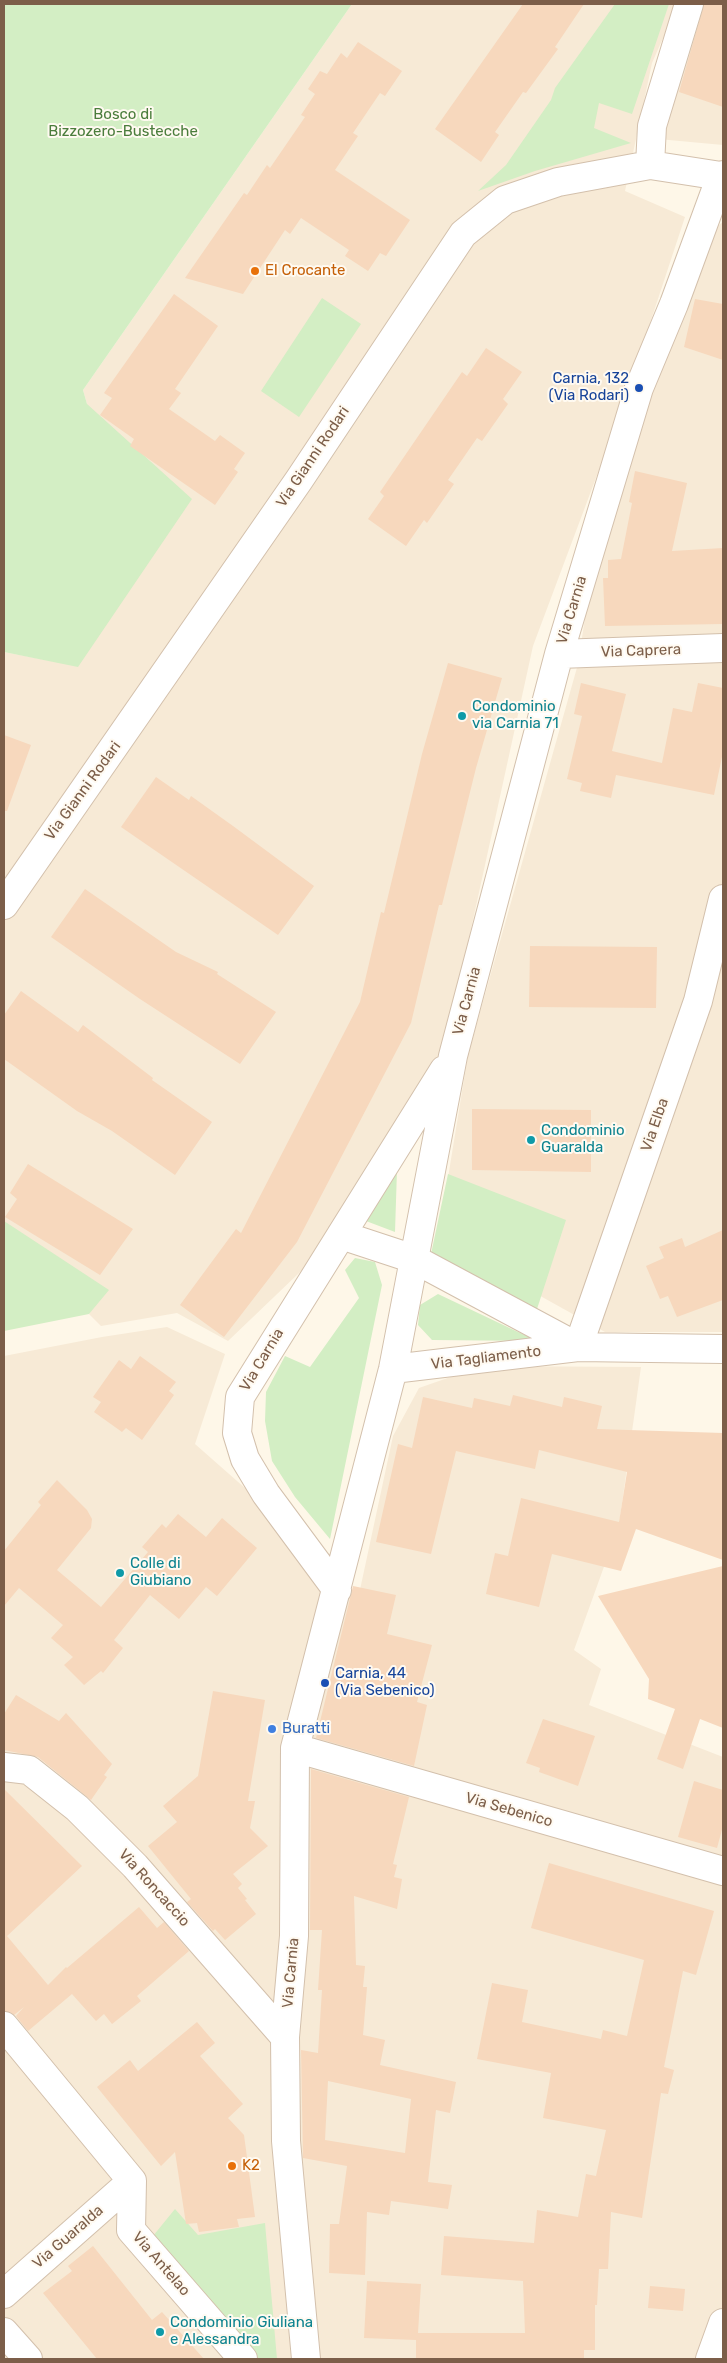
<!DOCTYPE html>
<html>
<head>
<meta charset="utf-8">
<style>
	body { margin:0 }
	#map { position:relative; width:727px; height:2363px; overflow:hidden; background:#fef7e8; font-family:Rubik,sans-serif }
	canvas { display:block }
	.frame { position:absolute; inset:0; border:5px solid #7c5e49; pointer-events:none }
</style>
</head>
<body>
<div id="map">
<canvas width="727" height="2363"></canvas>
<div class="frame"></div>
</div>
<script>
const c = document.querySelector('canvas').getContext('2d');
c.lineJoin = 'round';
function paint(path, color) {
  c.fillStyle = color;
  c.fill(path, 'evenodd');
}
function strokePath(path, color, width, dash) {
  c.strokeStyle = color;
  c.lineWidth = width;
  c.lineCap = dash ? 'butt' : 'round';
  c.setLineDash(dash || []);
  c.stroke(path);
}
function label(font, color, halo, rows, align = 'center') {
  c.font = font + ' Rubik,sans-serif';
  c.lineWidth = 4;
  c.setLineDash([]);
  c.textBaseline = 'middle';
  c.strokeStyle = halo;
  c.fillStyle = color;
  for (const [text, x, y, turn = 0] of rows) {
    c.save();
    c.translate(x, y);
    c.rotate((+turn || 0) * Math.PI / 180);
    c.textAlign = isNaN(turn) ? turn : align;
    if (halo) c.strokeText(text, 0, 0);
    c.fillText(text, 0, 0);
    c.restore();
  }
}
const residential = new Path2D(`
	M 352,4 L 678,4 L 652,63 L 625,191 L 685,217 L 621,411 L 533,646 L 444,1052 L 322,1251 L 228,1341 L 177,1313 L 101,1326 L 89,1314 L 97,1294 L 4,1226 L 4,652 L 78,666 L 87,404 L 83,390 Z
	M 695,4 L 723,4 L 723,145 L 658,139 Z
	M 723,222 L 723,1332 L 605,1332 L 438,1239 L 468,1055 L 578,664 L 597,539 L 648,408 L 672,319 L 719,225 Z
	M 167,1327 L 225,1354 L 195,1444 L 287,1525 L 337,1590 L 358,1599 L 393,1436 L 419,1388 L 482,1366 L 641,1367 L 619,1525 L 574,1650 L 601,1669 L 589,1705 L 723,1757 L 723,2359 L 4,2359 L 4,1356 L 102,1337 Z`);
const green = new Path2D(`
	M 4,4 L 352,4 L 83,390 L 87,404 L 192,499 L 78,667 L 4,652 Z
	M 615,4 L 669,4 L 632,114 L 599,103 L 594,128 L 631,143 L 535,171 L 478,191 L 506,165 L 551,100 L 555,88 Z
	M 322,298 L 361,324 L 299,417 L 261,391 Z
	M 397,1170 L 395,1232 L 366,1221 Z
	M 448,1174 L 566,1220 L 537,1309 L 431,1254 Z
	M 4,1221 L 109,1290 L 89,1314 L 4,1331 Z
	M 355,1258 L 375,1262 L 382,1285 L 330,1539 L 295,1497 L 272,1461 L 265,1421 L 266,1392 L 285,1356 L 310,1367 L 359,1298 L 345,1270 Z
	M 438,1294 L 537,1341 L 432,1340 L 418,1325 L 420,1305 Z
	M 175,2209 L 198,2235 L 265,2223 L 277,2359 L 256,2359 L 153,2236 Z`);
const building = new Path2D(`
	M 523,4 L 584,4 L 555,47 L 558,49 L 526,93 L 523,92 L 495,132 L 499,135 L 481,162 L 435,129 Z
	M 704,4 L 723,4 L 723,107 L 679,92 Z
	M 358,42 L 402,71 L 385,96 L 380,93 L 353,133 L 358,136 L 335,170 L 410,220 L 386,256 L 380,253 L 368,271 L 345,256 L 349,250 L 301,218 L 290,234 L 285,230 L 243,294 L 185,278 L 244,193 L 247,195 L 267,165 L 270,168 L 305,117 L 301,115 L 315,94 L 308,89 L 320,71 L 327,74 L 341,53 L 347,58 Z
	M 174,294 L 218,326 L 175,389 L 181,393 L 169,409 L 215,441 L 220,435 L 245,453 L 234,469 L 238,472 L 215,505 L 130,446 L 134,439 L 100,415 L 112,398 L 104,393 Z
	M 695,299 L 723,304 L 723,360 L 684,347 Z
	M 486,348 L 522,372 L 503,399 L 508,404 L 482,441 L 477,438 L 448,480 L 454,484 L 427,523 L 424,520 L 406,546 L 368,519 L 384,496 L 380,492 L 462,372 L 467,376 Z
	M 635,471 L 687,483 L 672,551 L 723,548 L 723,624 L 605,626 L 603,578 L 608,578 L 608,560 L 621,559 L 632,503 L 629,502 Z
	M 448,663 L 502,678 L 476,768 L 442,905 L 439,905 L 411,1023 L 297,1242 L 224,1337 L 180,1305 L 236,1229 L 241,1233 L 360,1002 L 381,912 L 384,913 L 422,754 Z
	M 581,683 L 626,694 L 612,751 L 662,763 L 673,708 L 692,712 L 698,683 L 723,688 L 723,752 L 714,795 L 616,775 L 611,798 L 580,791 L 582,783 L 567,779 L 582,716 L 574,714 Z
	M 4,735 L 31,745 L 7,811 L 4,811 Z
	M 156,777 L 189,800 L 191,796 L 233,826 L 314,886 L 278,935 L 121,827 Z
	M 85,889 L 176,952 L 218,972 L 217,974 L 276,1012 L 240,1064 L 140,999 L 51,937 Z
	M 530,946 L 657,947 L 656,1008 L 529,1007 Z
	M 21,991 L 78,1032 L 83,1025 L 153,1078 L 152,1080 L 212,1122 L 175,1175 L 112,1131 L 77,1111 L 4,1059 L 4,1015 Z
	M 472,1109 L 591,1110 L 591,1172 L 472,1170 Z
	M 28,1164 L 133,1229 L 100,1275 L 5,1217 L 17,1199 L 10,1193 Z
	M 723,1230 L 723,1300 L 677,1317 L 668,1296 L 660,1299 L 646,1266 L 664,1258 L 659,1247 L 682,1238 L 685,1247 Z
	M 140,1356 L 176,1382 L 169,1391 L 174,1395 L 142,1440 L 126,1428 L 122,1432 L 94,1412 L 101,1402 L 93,1397 L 119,1360 L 131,1369 Z
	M 513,1395 L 562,1407 L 564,1397 L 602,1406 L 597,1429 L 723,1433 L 723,1560 L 636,1529 L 621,1571 L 552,1554 L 539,1607 L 486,1594 L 495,1553 L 508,1556 L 521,1498 L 619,1522 L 627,1472 L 539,1450 L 535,1469 L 456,1451 L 431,1554 L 376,1542 L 398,1444 L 412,1448 L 423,1397 L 472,1408 L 474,1398 L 510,1406 Z
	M 57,1480 L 87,1510 L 92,1519 L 91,1528 L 57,1570 L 101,1607 L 148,1552 L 142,1547 L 162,1524 L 166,1528 L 178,1514 L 206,1537 L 222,1518 L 257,1548 L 217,1596 L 206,1587 L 179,1619 L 150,1595 L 114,1640 L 123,1648 L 103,1673 L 101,1671 L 84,1685 L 64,1665 L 73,1657 L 51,1638 L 63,1625 L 19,1588 L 4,1606 L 4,1551 L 41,1505 L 38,1502 Z
	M 723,1566 L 723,1728 L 700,1719 L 683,1769 L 657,1759 L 675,1709 L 648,1699 L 649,1679 L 598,1596 Z
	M 353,1586 L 396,1595 L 387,1634 L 432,1645 L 417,1702 L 427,1705 L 414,1766 L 316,1738 Z
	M 213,1691 L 265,1700 L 248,1801 L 255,1801 L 250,1828 L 268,1846 L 233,1874 L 242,1884 L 238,1888 L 247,1899 L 245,1900 L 256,1914 L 225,1940 L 215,1929 L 213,1931 L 187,1902 L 191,1899 L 148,1846 L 177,1822 L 163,1806 L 198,1776 Z
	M 16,1695 L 59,1721 L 66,1713 L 112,1764 L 104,1775 L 107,1777 L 91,1800 L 38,1757 L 4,1750 L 4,1714 Z
	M 543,1719 L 595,1736 L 578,1786 L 539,1772 L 540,1768 L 526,1763 Z
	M 311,1769 L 409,1797 L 393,1864 L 397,1865 L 394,1877 L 402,1879 L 397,1909 L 354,1896 L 356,1965 L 365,1966 L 363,1987 L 367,1987 L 363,2035 L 385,2040 L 380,2065 L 456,2082 L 450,2113 L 436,2110 L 428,2182 L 452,2185 L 448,2209 L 391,2201 L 389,2215 L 367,2212 L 365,2275 L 329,2273 L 330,2224 L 339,2224 L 347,2166 L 303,2158 L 301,2050 L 318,2053 L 322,1990 L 318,1990 L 322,1930 L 310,1930 ZM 328,2081 L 411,2099 L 405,2153 L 325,2140 Z
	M 694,1781 L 723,1790 L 723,1826 L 717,1848 L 678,1837 Z
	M 4,1789 L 82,1866 L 7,1936 L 48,1985 L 66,1967 L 67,1968 L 139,1907 L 157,1928 L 164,1922 L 189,1951 L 137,1996 L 141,2001 L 112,2024 L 104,2014 L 96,2021 L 72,1994 L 28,2031 L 16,2016 L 24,2007 L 14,2015 L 4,2011 Z
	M 549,1863 L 714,1911 L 696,1975 L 683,1971 L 664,2067 L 674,2070 L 668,2094 L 661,2093 L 642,2218 L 611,2212 L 608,2269 L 599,2269 L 597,2305 L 595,2305 L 595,2350 L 584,2350 L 584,2359 L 416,2359 L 416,2340 L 364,2338 L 367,2281 L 421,2284 L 418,2333 L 525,2333 L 523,2281 L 441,2275 L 444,2236 L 534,2243 L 537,2210 L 578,2217 L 586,2174 L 596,2176 L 606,2130 L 543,2118 L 551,2073 L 477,2059 L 492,1983 L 528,1990 L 522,2022 L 601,2039 L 603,2030 L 627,2036 L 644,1960 L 531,1928 Z
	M 197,2022 L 215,2043 L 200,2056 L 243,2104 L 228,2118 L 244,2135 L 255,2217 L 237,2219 L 239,2227 L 199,2232 L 197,2223 L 186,2224 L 175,2152 L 161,2166 L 97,2087 L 130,2060 L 138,2071 Z
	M 93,2246 L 152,2320 L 162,2312 L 204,2359 L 97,2359 L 43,2293 L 72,2271 L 68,2266 Z
	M 650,2286 L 685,2289 L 683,2311 L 648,2308 Z`);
const minor = new Path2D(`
	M 650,165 L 652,126 L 689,4
	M 559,654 L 723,648
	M 4,905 L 299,480 L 463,234 L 505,200 L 558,182 L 650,165 L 721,176
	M 341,1235 L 414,1259 L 578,1347
	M 578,1347 L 698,1001 L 723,899
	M 393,1369 L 578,1347 L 723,1349
	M 337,1590 L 266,1494 L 245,1459 L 237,1433 L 240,1397 L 444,1070
	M 295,1748 L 723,1871
	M 4,1767 L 29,1770 L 77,1808 L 135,1866 L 285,2037
	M 4,2026 L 132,2181
	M 132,2181 L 131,2230 L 243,2359
	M 4,2294 L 132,2181
	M 4,2332 L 28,2359
	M 306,2359 L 286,2141 L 285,2037 L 294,1936 L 295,1748 L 393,1369 L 453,1056 L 559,654 L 639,388 L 674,304 L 721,176 L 723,175
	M 710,2359 L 723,2323`);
const markers = [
	[255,271,5,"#e8710a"],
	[639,388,5,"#1a4fb4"],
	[462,716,5,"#0f9aa8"],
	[531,1140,5,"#0f9aa8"],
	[120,1573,5,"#0f9aa8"],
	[325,1683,5,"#1a4fb4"],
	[272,1729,5,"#3f7fe0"],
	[232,2166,5,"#e8710a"],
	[160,2332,5,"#0f9aa8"]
];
const parkNames = [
	["Bosco di",123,115],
	["Bizzozero-Bustecche",123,132]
];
const foodNames = [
	["El Crocante",265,271],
	["K2",242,2166]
];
const transitNames = [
	["Carnia, 132",629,379],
	["(Via Rodari)",629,396],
	["Carnia, 44",335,1674,"left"],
	["(Via Sebenico)",335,1691,"left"]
];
const streetNames = [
	["Via Gianni Rodari",313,457,-56],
	["Via Carnia",572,610,-73],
	["Via Caprera",641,651,-2],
	["Via Gianni Rodari",83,791,-54],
	["Via Carnia",467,1001,-75],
	["Via Elba",655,1125,-71],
	["Via Tagliamento",486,1358,-7],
	["Via Carnia",262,1360,-59],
	["Via Sebenico",509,1810,16],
	["Via Roncaccio",154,1888,48],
	["Via Carnia",291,1973,-85],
	["Via Guaralda",68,2237,-41],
	["Via Antelao",161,2264,49]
];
const cultureNames = [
	["Condominio",472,707],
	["via Carnia 71",472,724],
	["Condominio",541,1131],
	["Guaralda",541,1148],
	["Colle di",130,1564],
	["Giubiano",130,1581],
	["Condominio Giuliana",170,2323],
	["e Alessandra",170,2340]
];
const shopNames = [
	["Buratti",282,1729]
];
paint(residential, '#f7ead6');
paint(green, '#d3eec4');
paint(building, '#f7d8bd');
strokePath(minor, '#d3c0ac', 30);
strokePath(minor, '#fff', 28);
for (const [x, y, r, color] of markers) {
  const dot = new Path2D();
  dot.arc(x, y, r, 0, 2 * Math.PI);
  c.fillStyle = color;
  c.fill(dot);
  strokePath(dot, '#fffaf1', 2);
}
label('15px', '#4b7d3c', '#fffaf1', parkNames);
label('15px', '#c56008', '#fffaf1', foodNames, 'left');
label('15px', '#164399', '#fffaf1', transitNames, 'right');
label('15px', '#7c5e49', '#fffaf1', streetNames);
label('15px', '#0d838f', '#fffaf1', cultureNames, 'left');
label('15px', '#366cbe', '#fffaf1', shopNames, 'left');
</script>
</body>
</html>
